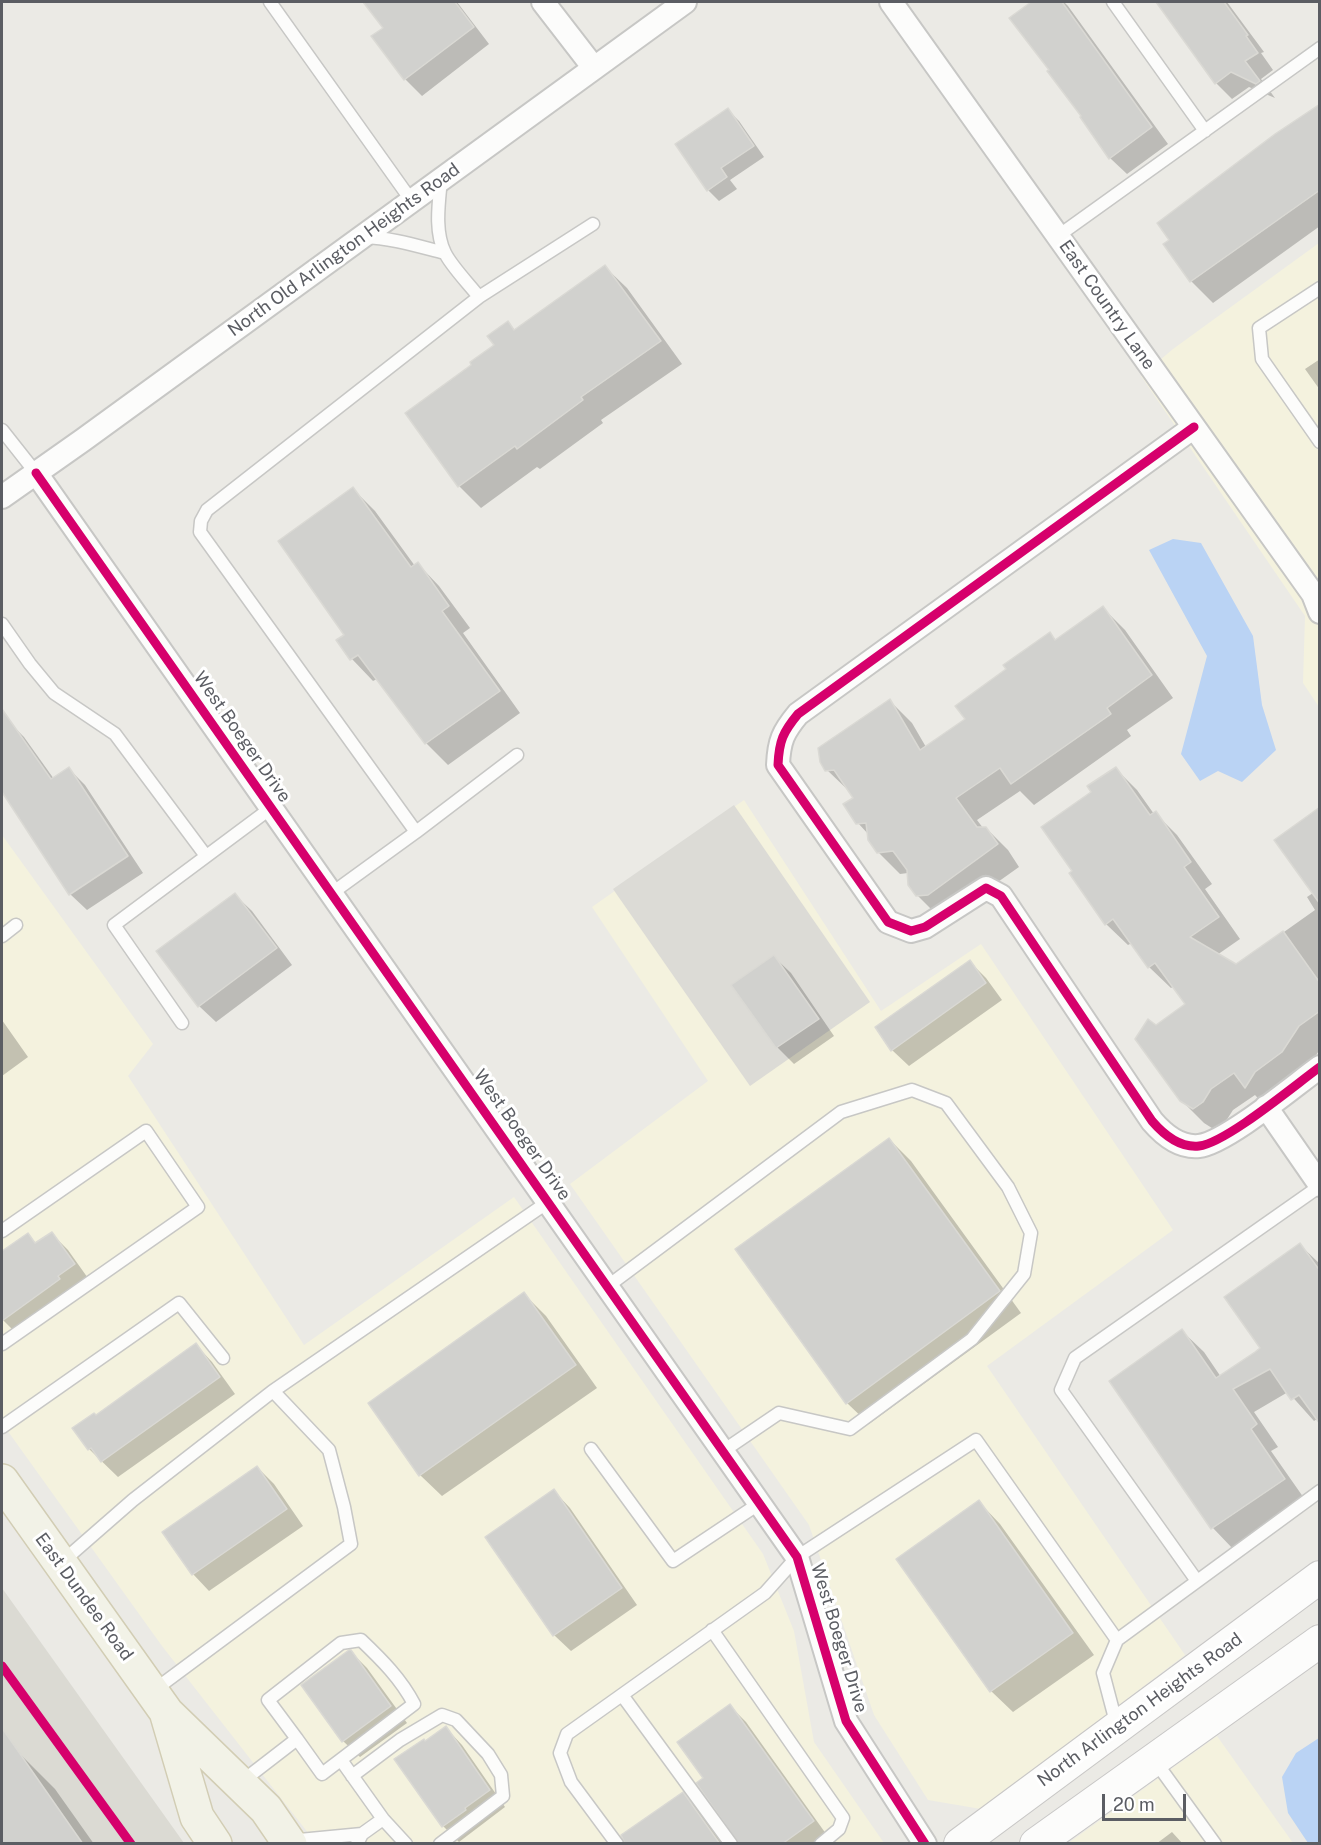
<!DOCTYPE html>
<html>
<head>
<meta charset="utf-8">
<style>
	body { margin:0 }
	#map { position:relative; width:1321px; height:1845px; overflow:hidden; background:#ebeae5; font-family:"Public Sans",sans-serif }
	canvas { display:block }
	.frame { position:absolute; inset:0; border:3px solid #5b5d63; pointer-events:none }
	.scale { position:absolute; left:1102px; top:1794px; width:84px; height:27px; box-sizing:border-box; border:3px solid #5b5d63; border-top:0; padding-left:8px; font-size:18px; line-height:21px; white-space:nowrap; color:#5b5d63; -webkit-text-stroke:4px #fff; paint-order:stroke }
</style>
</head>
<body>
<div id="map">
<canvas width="1321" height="1845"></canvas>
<div class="frame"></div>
<div class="scale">20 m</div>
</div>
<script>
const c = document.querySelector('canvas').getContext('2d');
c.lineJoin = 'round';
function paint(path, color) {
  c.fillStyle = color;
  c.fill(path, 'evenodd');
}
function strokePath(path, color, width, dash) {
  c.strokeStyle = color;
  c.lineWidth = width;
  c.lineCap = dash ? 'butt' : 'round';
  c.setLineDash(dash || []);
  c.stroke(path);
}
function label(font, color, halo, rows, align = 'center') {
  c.font = font + ' "Public Sans",sans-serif';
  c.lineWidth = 6;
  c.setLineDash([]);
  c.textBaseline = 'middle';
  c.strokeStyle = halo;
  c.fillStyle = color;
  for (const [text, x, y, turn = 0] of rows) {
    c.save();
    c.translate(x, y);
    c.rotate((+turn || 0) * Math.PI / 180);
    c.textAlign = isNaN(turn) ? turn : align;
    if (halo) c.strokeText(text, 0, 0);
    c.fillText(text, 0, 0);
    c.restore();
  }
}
const commercial = new Path2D(`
	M 1319,243 L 1319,707 L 1303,683 L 1305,616 L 1141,376 L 1173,349 Z
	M 744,800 L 881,1011 L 981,944 L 1173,1230 L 987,1366 L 1185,1655 L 981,1809 L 928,1800 L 874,1715 L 809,1525 L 570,1184 L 708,1081 L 592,907 Z
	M 2,835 L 153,1044 L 128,1076 L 304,1345 L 514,1197 L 763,1554 L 794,1631 L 814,1742 L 884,1843 L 316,1843 L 162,1646 L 2,1423 Z
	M 1217,1736 L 1293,1843 L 1067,1844 Z`);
const industrial = new Path2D(`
	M 734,805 L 870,1002 L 750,1086 L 613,889 Z`);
const education = new Path2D(`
	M 2,1588 L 184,1843 L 2,1843 Z`);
const water = new Path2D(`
	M 1173,539 L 1201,543 L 1253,636 L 1262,705 L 1276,750 L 1242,782 L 1218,771 L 1200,781 L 1181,754 L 1207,656 L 1149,550 Z
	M 1319,1738 L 1319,1843 L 1308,1843 L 1288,1813 L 1282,1777 L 1296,1753 Z`);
const shadow = new Path2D(`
	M 365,2 L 457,2 L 489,44 L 422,96 L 405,79 L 385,28 Z
	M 1034,2 L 1064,2 L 1068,6 L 1168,144 L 1127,174 L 1110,158 L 1051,70 L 1011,18 Z
	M 1156,2 L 1227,2 L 1264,52 L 1261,53 L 1273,70 L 1261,79 L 1275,98 L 1249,87 L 1232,99 L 1216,83 Z
	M 728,110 L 739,121 L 764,157 L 730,180 L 737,189 L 719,201 L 708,190 Z
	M 1320,111 L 1320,226 L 1213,303 L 1191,281 Z
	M 605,267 L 627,288 L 682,364 L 601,420 L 603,423 L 540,469 L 537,467 L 481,508 L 459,486 L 407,414 L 473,365 L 496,345 L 508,323 L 516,331 Z
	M 1320,359 L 1320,390 L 1305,369 Z
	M 353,489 L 375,511 L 415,566 L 418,564 L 439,586 L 470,628 L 463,633 L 520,713 L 448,765 L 426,743 L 385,687 L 377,679 L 373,681 L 352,659 L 338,641 L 346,635 Z
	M 1103,608 L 1125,630 L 1173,698 L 1127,730 L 1131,736 L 1034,805 L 1020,791 L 977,820 L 983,828 L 986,828 L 1008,850 L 1019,867 L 950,916 L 939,917 L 917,895 L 908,873 L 900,874 L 878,852 L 869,835 L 858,823 L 855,798 L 850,792 L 827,770 L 890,701 L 912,723 L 926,747 L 967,719 L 1008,669 L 1050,634 L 1057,641 Z
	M 8,721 L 24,737 L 54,779 L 69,769 L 85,785 L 143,873 L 87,910 L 70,894 L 3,791 L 2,792 L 2,725 Z
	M 1116,769 L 1137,790 L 1154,814 L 1155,813 L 1177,835 L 1212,884 L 1205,889 L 1240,939 L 1217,955 L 1236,966 L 1315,910 L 1307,897 L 1313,893 L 1320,809 L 1320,1049 L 1304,1074 L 1267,1108 L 1255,1095 L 1233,1110 L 1224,1124 L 1215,1130 L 1204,1123 L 1181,1100 L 1156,1027 L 1187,1005 L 1174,986 L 1171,988 L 1149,967 L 1132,943 L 1128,945 L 1106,924 L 1093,792 Z
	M 235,895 L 252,911 L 292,965 L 216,1022 L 199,1006 Z
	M 774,957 L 791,973 L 834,1036 L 794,1064 L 777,1047 L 733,985 Z
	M 970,962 L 986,978 L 1002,1000 L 909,1066 L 892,1050 Z
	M 2,1020 L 28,1057 L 2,1076 Z
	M 889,1139 L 911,1161 L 1021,1313 L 869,1424 L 847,1403 Z
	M 52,1234 L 68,1250 L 90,1281 L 14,1331 L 2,1319 L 2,1253 L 27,1235 L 37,1244 Z
	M 1300,1245 L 1320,1264 L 1320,1422 L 1317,1419 L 1314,1421 L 1288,1392 L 1254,1412 L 1278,1447 L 1271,1451 L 1306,1501 L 1234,1550 L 1213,1528 L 1111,1381 L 1182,1331 L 1204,1352 L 1221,1377 L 1262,1348 Z
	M 524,1294 L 546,1316 L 597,1388 L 442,1496 L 420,1475 Z
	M 196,1345 L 212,1362 L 235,1394 L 118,1477 L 89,1449 L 96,1417 Z
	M 257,1467 L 274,1484 L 303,1526 L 209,1591 L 193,1574 Z
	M 554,1491 L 570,1508 L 637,1605 L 571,1651 L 554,1635 Z
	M 979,1502 L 1000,1524 L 1094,1655 L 1013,1712 L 991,1691 Z
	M 351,1652 L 367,1668 L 407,1723 L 360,1757 L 343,1741 Z
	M 730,1706 L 746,1722 L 829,1838 L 821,1844 L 741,1844 L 705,1778 Z
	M 446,1728 L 462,1745 L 505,1807 L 459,1842 L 443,1826 L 425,1743 Z
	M 13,1747 L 55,1789 L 94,1844 L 2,1844 L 2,1756 Z
	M 683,1794 L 699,1810 L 723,1844 L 631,1844 Z
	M 1172,1832 L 1183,1844 L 1156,1844 Z`);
const building = new Path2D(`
	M 363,2 L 455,2 L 474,27 L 404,80 L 371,36 L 383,28 Z
	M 1031,2 L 1062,2 L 1152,127 L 1109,159 L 1080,117 L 1081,116 L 1047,71 L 1049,70 L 1009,18 Z
	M 1156,2 L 1224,2 L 1248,35 L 1246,36 L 1258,53 L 1245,61 L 1260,81 L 1256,84 L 1231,72 L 1215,84 Z
	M 1320,104 L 1320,190 L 1190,282 L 1163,244 L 1169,240 L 1157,223 L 1275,134 Z
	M 728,108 L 754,146 L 721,168 L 727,177 L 707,191 L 675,144 Z
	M 605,265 L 661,341 L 581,397 L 583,400 L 517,449 L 515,446 L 458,487 L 405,413 L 471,365 L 470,362 L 494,345 L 487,336 L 508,321 L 514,330 Z
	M 353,487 L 411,567 L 418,562 L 449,606 L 442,611 L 500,691 L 425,744 L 358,655 L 350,660 L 336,640 L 344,635 L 278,541 Z
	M 1103,606 L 1152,675 L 1107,708 L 1111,714 L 1011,784 L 1000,768 L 956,798 L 977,827 L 986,827 L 998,844 L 928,895 L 916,896 L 908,885 L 907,870 L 893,851 L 877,853 L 868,840 L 866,823 L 856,824 L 843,804 L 853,798 L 834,770 L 825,771 L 820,762 L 818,748 L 890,699 L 920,750 L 965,719 L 955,706 L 1006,669 L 1003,665 L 1050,632 L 1055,640 Z
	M 2,709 L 51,779 L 69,767 L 128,856 L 69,895 L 2,792 Z
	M 1116,767 L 1150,815 L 1156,811 L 1191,862 L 1184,867 L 1219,917 L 1190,937 L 1236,964 L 1283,931 L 1320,983 L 1320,1011 L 1299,1026 L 1282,1052 L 1255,1072 L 1245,1088 L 1234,1073 L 1211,1089 L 1203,1102 L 1193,1109 L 1180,1101 L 1135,1039 L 1148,1019 L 1156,1025 L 1185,1004 L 1155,963 L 1148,968 L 1113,919 L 1105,925 L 1069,873 L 1072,871 L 1041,827 L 1091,792 L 1087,786 Z
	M 1320,807 L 1320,904 L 1274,840 Z
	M 235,893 L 277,948 L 198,1007 L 156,951 Z
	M 774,955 L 819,1019 L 776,1048 L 731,985 Z
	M 970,960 L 986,983 L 891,1051 L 875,1027 Z
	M 889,1138 L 1000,1291 L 846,1404 L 735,1249 Z
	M 52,1232 L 75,1264 L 58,1276 L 60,1279 L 2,1321 L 2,1251 L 28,1233 L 35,1243 Z
	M 1300,1243 L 1320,1271 L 1320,1424 L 1299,1395 L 1291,1400 L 1270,1369 L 1233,1389 L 1257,1424 L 1251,1429 L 1285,1479 L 1211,1529 L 1109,1381 L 1182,1329 L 1216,1378 L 1255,1352 L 1260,1348 L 1224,1297 Z
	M 524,1292 L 576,1365 L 419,1476 L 368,1403 Z
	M 196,1343 L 220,1377 L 101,1462 L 91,1448 L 88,1450 L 72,1428 L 94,1413 L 96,1415 Z
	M 257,1466 L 287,1509 L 192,1575 L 162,1532 Z
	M 554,1489 L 622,1588 L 553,1636 L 485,1537 Z
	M 979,1500 L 1073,1633 L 990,1692 L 896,1559 Z
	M 349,1650 L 351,1650 L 391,1706 L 342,1742 L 301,1685 Z
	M 730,1704 L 814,1821 L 782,1844 L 739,1844 L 696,1783 L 703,1778 L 677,1742 Z
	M 446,1726 L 490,1790 L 465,1808 L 466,1810 L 442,1827 L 394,1759 L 424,1739 L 425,1741 Z
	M 2,1728 L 83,1844 L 2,1844 Z
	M 683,1792 L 720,1844 L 625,1844 L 621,1835 Z`);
const service = new Path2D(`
	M 270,2 L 411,200
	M 1113,2 L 1205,131
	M 441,179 C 439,202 434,231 445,253 C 452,267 469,284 479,297
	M 1058,236 L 1320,48
	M 364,237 C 392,238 417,246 445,253
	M 1320,288 L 1259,328 L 1262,359 L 1320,442
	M 2,430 L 36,473
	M 2,624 L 30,664 L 54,693 L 115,734 L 206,856
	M 416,832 L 517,755
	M 332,893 L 416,832 L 200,532 L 201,521 L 207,510 L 479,297 L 593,224
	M 2,936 L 16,925
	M 182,1023 L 114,925 L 271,808
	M 2,1231 L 146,1131 L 198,1207 L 2,1344
	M 608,1286 L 841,1112 L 912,1090 L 946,1103 L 1008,1187 L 1031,1233 L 1024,1274 L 972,1339 L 850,1429 L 779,1413 L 723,1451
	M 273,1391 L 548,1202
	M 2,1427 L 179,1303 L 223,1358
	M 591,1449 L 673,1561 L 760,1503
	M 62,1562 L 133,1500 L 273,1391 L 329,1450 L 344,1507 L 351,1544 L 153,1691
	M 1197,1581 L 1061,1390 L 1075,1358 L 1320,1186
	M 712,1630 L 843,1818 L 839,1829 L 821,1844
	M 1117,1640 L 1320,1491
	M 622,1695 L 731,1844
	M 341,1760 L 383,1819 L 362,1834 L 357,1844
	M 1155,1761 L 1215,1844
	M 352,1776 L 400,1740 L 442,1715 L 456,1720 L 488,1754 L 501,1775 L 503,1796 L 440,1844
	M 240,1783 L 297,1739 L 322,1774 L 414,1704 C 401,1679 382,1660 361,1640 L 341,1643 L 268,1700 L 297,1739
	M 383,1819 L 406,1844
	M 289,1841 L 362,1834
	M 617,1844 L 571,1782 L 560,1753 L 567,1734 L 765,1593 L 797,1557 L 976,1440 L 1117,1640 L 1103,1673 L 1117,1726`);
const minor = new Path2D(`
	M 543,2 L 594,68
	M 891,2 L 1313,594 L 1320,612
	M 1194,427 L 798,714 C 783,732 779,741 778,765 L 888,922 L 911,931 L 925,927 L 986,888 L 1001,896 L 1152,1121 C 1164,1135 1180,1148 1199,1146 C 1226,1143 1295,1085 1320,1067
	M 36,473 L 797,1557 L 846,1721 L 925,1844
	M 2,497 L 83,440 L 685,2
	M 1266,1107 L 1320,1185`);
const secondary = new Path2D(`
	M 960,1844 L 1320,1577
	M 1036,1844 L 1320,1641`);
const primary = new Path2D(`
	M 2,1481 L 167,1713 L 266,1809 L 290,1844
	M 167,1715 L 197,1817 L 215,1844`);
const cycleway = new Path2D(`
	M 1194,427 L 798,714 C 783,732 779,741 778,765 L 888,922 L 911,931 L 925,927 L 986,888 L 1001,896 L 1152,1121 C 1164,1135 1180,1148 1199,1146 C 1226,1143 1295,1085 1320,1067
	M 36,473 L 797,1557 L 846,1721 L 925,1844
	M 2,1666 L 131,1844`);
const streetNames = [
	["North Old Arlington Heights Road",344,250,-36],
	["East Country Lane",1107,305,55],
	["West Boeger Drive",242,737,55],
	["West Boeger Drive",522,1135,55],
	["East Dundee Road",84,1597,54],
	["West Boeger Drive",839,1638,73],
	["North Arlington Heights Road",1140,1710,-36]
];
paint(commercial, '#f4f2de');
paint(industrial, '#dcdbd6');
paint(education, '#dbdad3');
paint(water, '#bad3f4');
paint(shadow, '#0003');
paint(building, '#d1d1ce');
strokePath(building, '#dad9d4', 1.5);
strokePath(service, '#c7c7c5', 15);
strokePath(minor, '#c7c7c5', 26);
strokePath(secondary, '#c8c7c6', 34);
strokePath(primary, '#d2cdb4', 36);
strokePath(service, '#fcfcfb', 12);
strokePath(minor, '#fcfcfb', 22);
strokePath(secondary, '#fcfcfb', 32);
strokePath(primary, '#f2f2e7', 33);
strokePath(cycleway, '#d6006c', 9);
label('18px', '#5b5d63', '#fff', streetNames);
</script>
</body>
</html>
